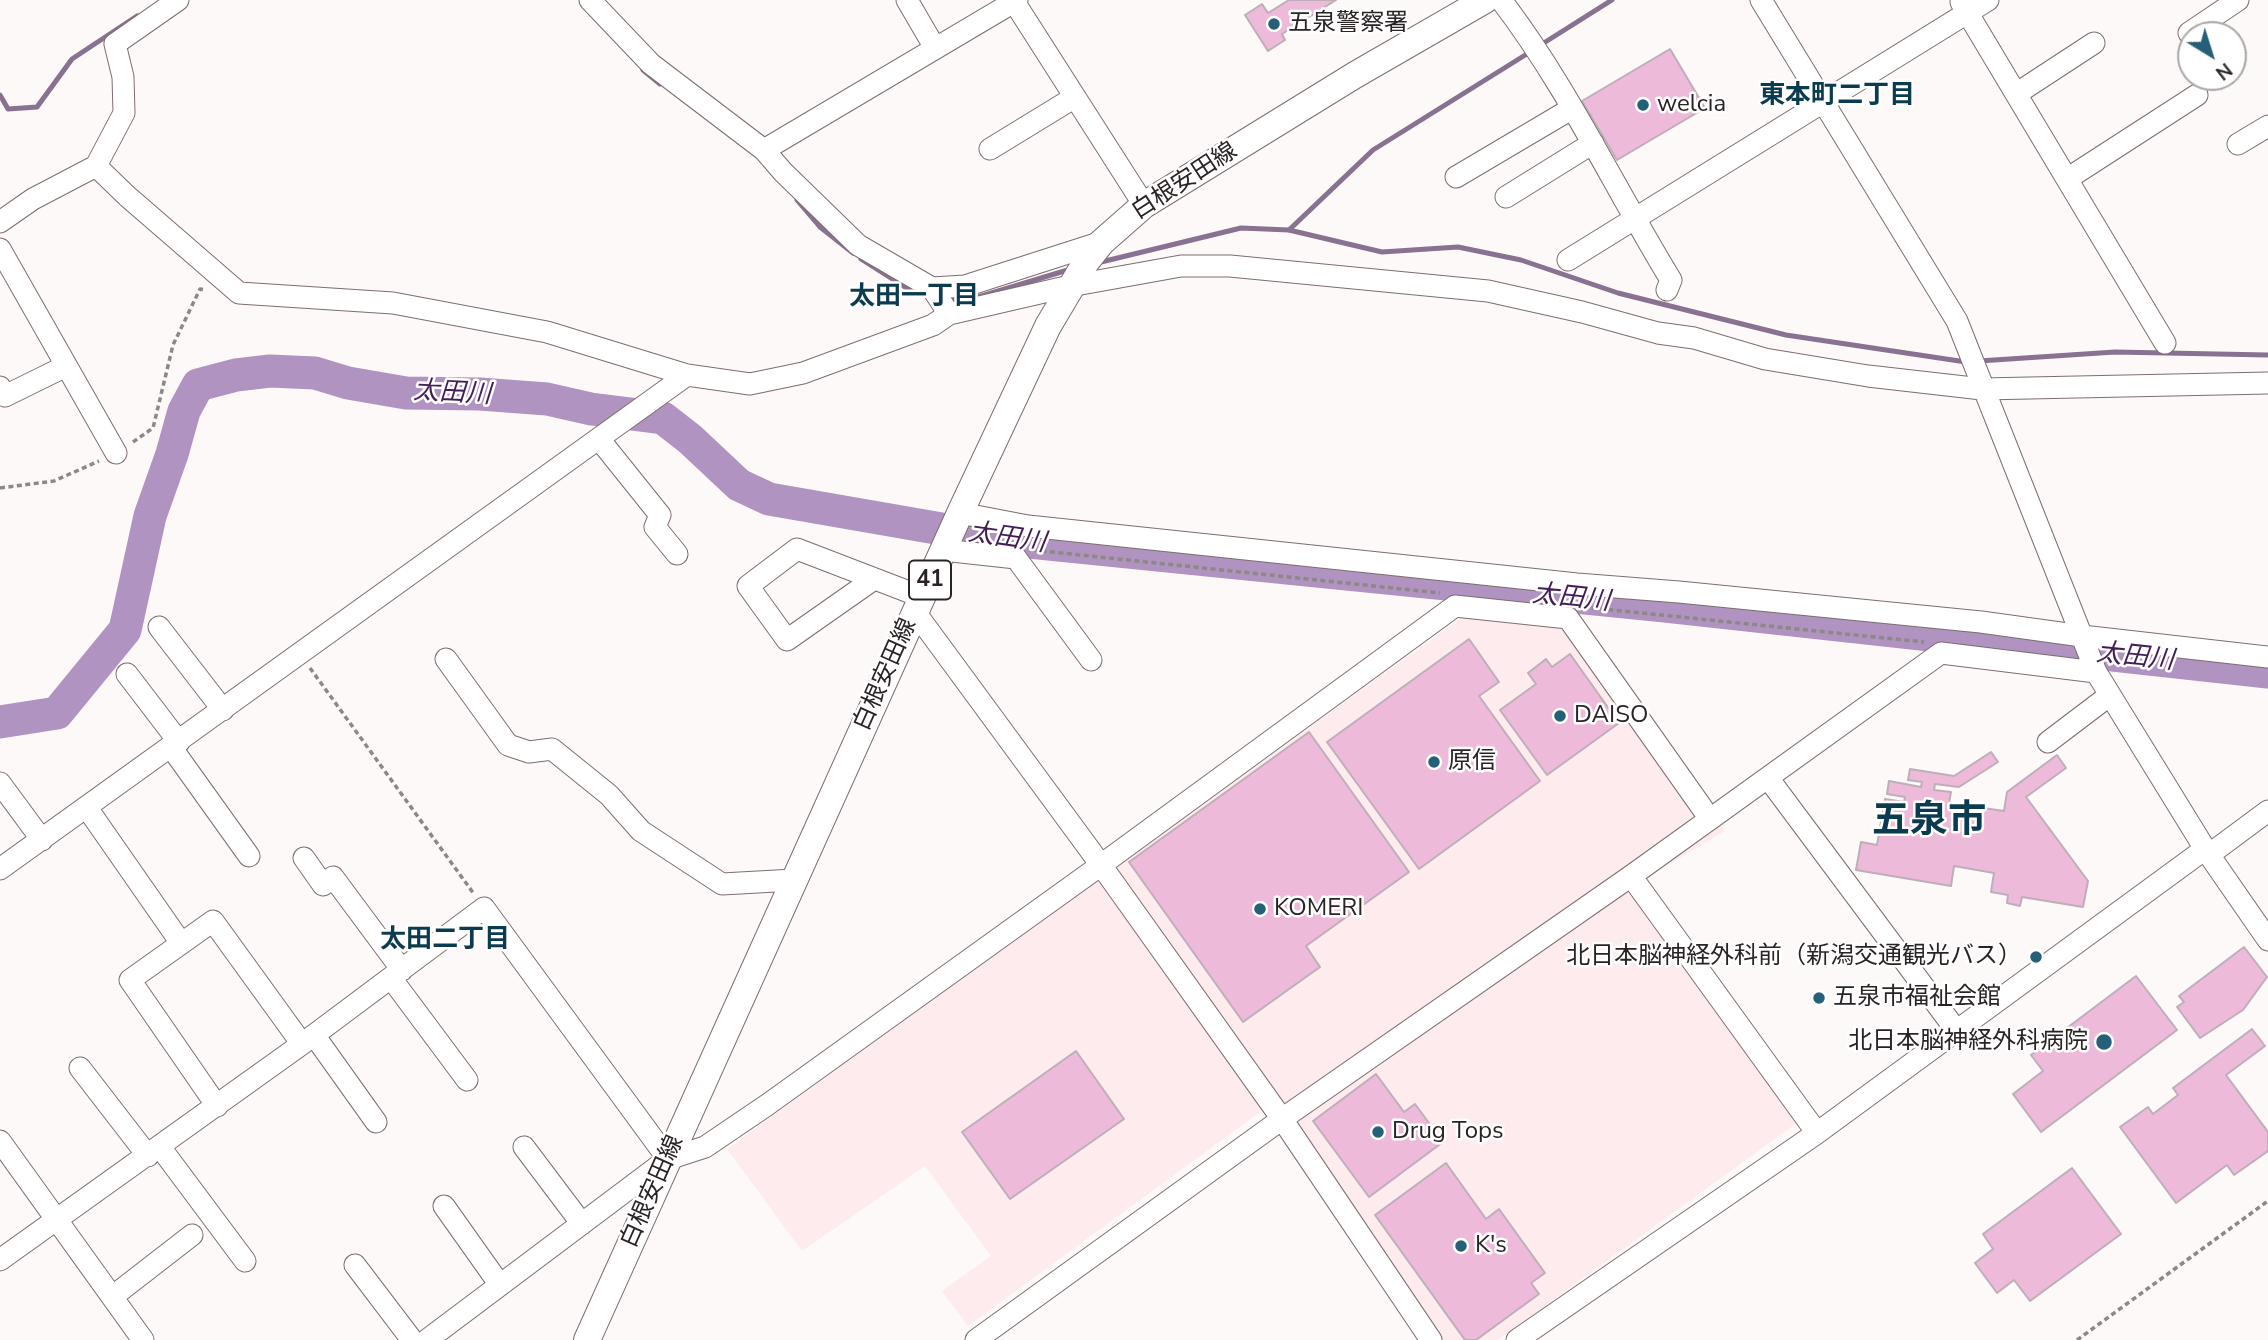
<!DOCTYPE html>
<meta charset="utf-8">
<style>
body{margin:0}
#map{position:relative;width:2268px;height:1340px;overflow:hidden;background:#fdf9f9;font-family:"Nunito Sans",sans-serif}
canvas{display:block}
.north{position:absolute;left:2177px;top:21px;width:70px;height:70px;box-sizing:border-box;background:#fff;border:2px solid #aaa7a7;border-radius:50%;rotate:142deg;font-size:19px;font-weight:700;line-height:28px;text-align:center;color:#2a2324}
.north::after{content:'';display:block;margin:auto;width:24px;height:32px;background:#265f78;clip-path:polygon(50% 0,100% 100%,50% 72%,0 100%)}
</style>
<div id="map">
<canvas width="2268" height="1340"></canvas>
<div class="north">N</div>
</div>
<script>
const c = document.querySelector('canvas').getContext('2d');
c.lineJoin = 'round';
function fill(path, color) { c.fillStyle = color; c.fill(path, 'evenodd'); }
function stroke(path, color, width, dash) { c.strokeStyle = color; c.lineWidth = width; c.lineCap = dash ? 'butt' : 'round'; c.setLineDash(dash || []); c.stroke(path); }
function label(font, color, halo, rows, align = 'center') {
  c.font = font + ' "Nunito Sans","Noto Sans JP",sans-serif'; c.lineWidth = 5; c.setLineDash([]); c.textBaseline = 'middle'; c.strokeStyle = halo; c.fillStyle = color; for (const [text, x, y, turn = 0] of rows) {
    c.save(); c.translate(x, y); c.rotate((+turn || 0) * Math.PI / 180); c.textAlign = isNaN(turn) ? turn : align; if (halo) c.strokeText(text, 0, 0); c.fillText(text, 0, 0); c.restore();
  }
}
fill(new Path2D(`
 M1468 613 1563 621 1725 831 1630 888 1798 1122 1498 1340H1427L1264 1109 968 1326 942 1291 991 1256 925 1166 802 1251 727 1149Z`), '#fdebed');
stroke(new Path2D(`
 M1539 46 1612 0
 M643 70 660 84
 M0 95 8 109 37 107 72 59 137 16
 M797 200 820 227 853 253
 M1289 230 1373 150 1530 52
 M861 259 908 289 922 293
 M1097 263 1241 228 1289 230 1382 252 1458 247 1521 260 1618 293 1786 335 1966 362
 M945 300 975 298 1071 269
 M1979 361 2115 352 2268 355`), '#887191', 5);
stroke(new Path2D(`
 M0 722 57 713 125 630 150 516 172 454 184 411 198 385 236 375 270 371 315 373 348 383 406 393 480 394 547 399 591 409 663 418 690 439 739 485 769 499 999 539 1665 606 2268 672`), '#b093c0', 33);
const building = new Path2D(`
 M1289 0H1336L1282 34 1285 40 1268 51 1245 15 1262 4 1268 13Z
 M1670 49 1705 108 1617 160 1582 101Z
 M1469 639 1499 682 1479 696 1540 781 1419 869 1327 742Z
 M1570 654 1619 723 1547 775 1500 710 1536 684 1528 673 1546 659 1552 667Z
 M1309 732 1409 872 1306 946 1320 967 1243 1022 1129 862Z
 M1991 752 1998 762 1959 787 1935 784 1934 790 1951 792 1949 803 2004 811 2007 792 2057 755 2066 768 2026 797 2088 881 2083 907 2022 897 2020 906 2007 903 2008 895 1991 892 1994 873 1954 866 1951 886 1856 870 1861 842 1877 845 1885 799 1904 802 1905 797 1887 794 1889 781 1921 787 1922 782 1908 780 1910 769 1954 776Z
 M2244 947 2267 977 2243 1010 2200 1038 2177 1007 2184 1002 2179 996Z
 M2136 976 2177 1030 2041 1132 2013 1094 2043 1071 2031 1055Z
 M2252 1029 2265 1046 2226 1075 2268 1132V1151L2234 1175 2227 1165 2176 1203 2120 1127 2148 1107 2153 1114 2178 1095 2173 1088Z
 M1076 1051 1124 1119 1010 1199 962 1132Z
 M1376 1074 1404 1112 1415 1104 1443 1142 1369 1197 1313 1121Z
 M1446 1163 1486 1219 1499 1209 1545 1273 1531 1283 1539 1294 1476 1340H1465L1375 1215Z
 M2072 1168 2121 1234 2030 1301 2014 1280 1997 1293 1975 1263 1993 1249 1983 1234Z`);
fill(building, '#eebada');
stroke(building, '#beaeb8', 2);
const minor = new Path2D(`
 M590 0 651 64 764 150 783 172 858 245 932 288 949 314
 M907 0 935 48
 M1013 0 1144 205
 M1501 0C1567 86 1614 187 1671 280L1667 290
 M1761 0 1957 321 2096 672 2205 849 2268 940
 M1961 2 2165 343
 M2189 33 2238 0
 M2016 94 2094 43
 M2238 144 2268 126
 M990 149 1075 97
 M764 150 1017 0
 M96 166 127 196 239 293 393 303 547 332 687 375 750 384 803 373 933 325 949 314 1070 286 1181 266H1230L1488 291 1582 312 1658 333 1694 338 1765 359 1868 376 1982 389 2268 383
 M1456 177 1571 109
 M2067 179 2197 95
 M1506 197 1593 143
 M0 222 33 199 96 166 124 113 123 77 115 44 178 0
 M0 249 116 453
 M1568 260 1988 0
 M932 288 965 286 1102 242
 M0 387 5 396 66 366
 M599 439 660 515 655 527 677 554
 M960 513 1028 526 1577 584 1679 592 1981 622 2082 636 2268 657
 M943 550 1016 558 1091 660
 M874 579 787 640 748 586 797 549 922 597
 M915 612 1101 865 1282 1119 1431 1340
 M159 627 223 710
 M446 659 508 745 529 752 552 749 609 795 641 831 722 884 794 880
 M127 674 179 742
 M2048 742 2110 695
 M171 747 249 856
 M1768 778 1956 1030
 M0 783 42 840
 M87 808 181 943
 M304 858 323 885 333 877 402 970
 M0 869 687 375
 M1631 876 1817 1133
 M391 978 467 1080
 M314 1035 376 1122
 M80 1068 148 1156
 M217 1106 130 980 213 921 302 1044
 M0 1141 143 1340
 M160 1147 245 1261
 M524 1147 582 1224
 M444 1206 500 1285
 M0 1260 302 1044 484 908 668 1159
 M355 1265 412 1340
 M112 1297 192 1235
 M427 1340 668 1159 705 1147 767 1105 1101 865 1455 606 1568 618 1710 819
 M976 1340 1282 1119 1631 876 1941 653 2096 672
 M1517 1340 1817 1133 2205 849 2214 851 2268 811`);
const major = new Path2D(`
 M587 1340 960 513 1048 326 1086 262 1102 242 1144 205 1355 75 1485 0`);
stroke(minor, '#7f6d6f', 23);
stroke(major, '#7f6d6f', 28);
stroke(new Path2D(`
 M133 442 153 428 173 345 200 289 206 290
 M0 488 54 481 99 461
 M1033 550 1440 593
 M1583 607 1924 642
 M310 668 474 894
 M2077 1340 2268 1201`), '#8d8788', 3.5, [5, 3.5]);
stroke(minor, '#fff', 21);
stroke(major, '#fff', 26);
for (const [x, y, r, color] of [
 [1274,24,7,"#265f78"],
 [1643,105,7,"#265f78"],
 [1560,716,7,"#265f78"],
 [1434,762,7,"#265f78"],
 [1260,909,7,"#265f78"],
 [2036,957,7,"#265f78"],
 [1819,998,7,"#265f78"],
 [2104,1042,9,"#265f78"],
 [1378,1132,7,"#265f78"],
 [1461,1246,7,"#265f78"]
]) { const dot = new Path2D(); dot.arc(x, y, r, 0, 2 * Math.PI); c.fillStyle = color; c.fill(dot); stroke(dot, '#fff', 2.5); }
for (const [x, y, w] of [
 [930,580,42]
]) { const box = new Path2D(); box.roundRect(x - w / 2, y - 19.5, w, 39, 5); c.fillStyle = '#fff'; c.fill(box); stroke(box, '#2a2324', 2); }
label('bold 23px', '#2a2324', null, [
 ["41",930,580]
]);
label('24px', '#2a2324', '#fff', [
 ["五泉警察署",1288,24],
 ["welcia",1657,105],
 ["DAISO",1574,716],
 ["原信",1448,762],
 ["KOMERI",1274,909],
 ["北日本脳神経外科前（新潟交通観光バス）",2022,957,"right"],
 ["五泉市福祉会館",1833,998],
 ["北日本脳神経外科病院",2088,1042,"right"],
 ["Drug Tops",1392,1132],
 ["K's",1475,1246]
], 'left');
label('24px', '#2a2324', '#fff', [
 ["白根安田線",1185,182,-33],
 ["白根安田線",886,675,-66],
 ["白根安田線",653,1192,-66]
]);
label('bold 26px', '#0b3b4f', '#fff', [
 ["東本町二丁目",1837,97],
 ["太田一丁目",914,298],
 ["太田二丁目",445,941]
]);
label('italic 26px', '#421c54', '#fff', [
 ["太田川",452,394,3],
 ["太田川",1007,539,8],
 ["太田川",1571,599,6],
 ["太田川",2135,658,6]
]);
label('bold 38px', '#0b3b4f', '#fff', [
 ["五泉市",1929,823]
]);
</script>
